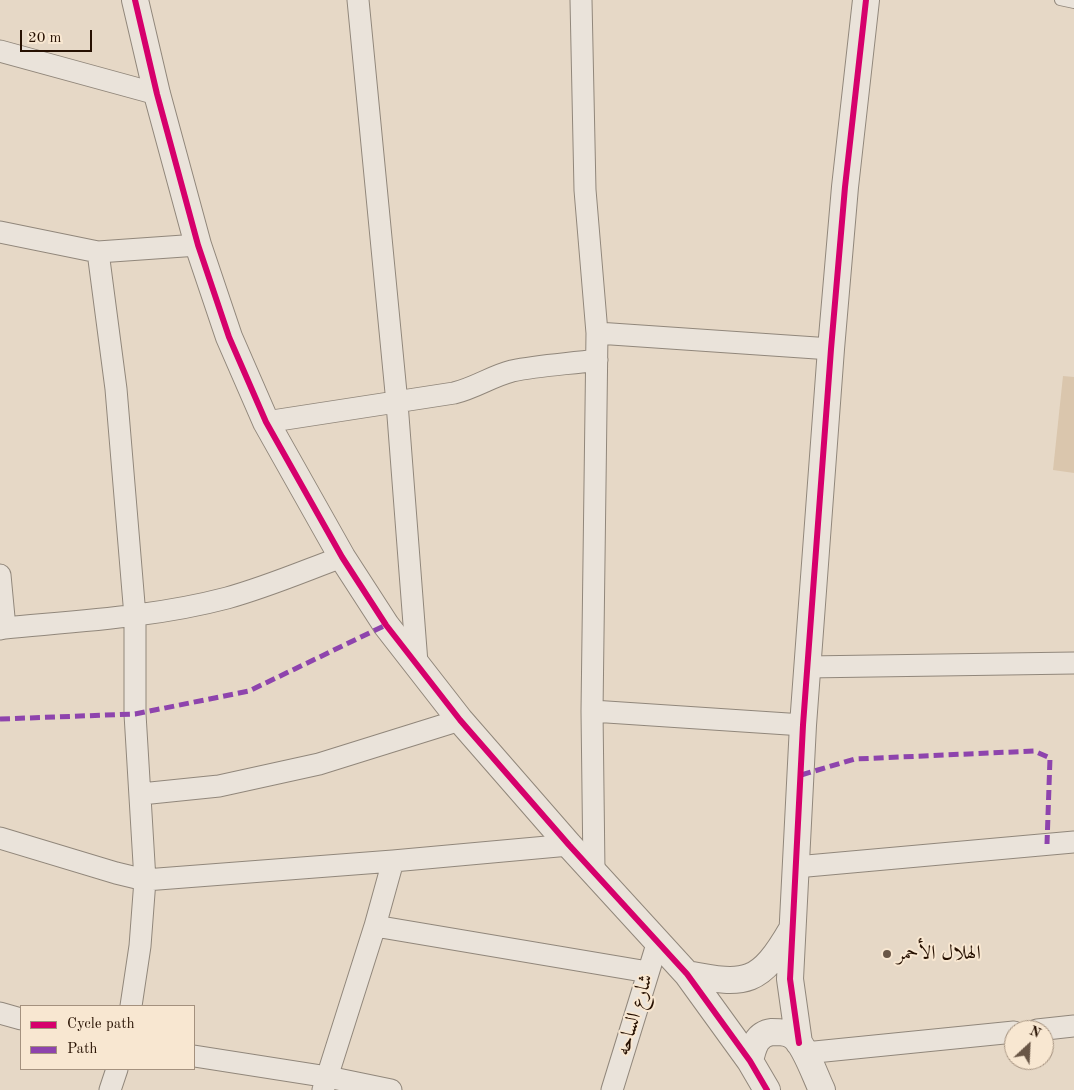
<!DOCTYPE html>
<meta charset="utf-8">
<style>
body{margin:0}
#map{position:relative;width:1074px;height:1090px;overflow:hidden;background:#e6d8c6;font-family:"Old Standard TT",serif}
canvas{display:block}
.legend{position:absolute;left:20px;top:1005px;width:175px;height:65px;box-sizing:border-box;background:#f8e7d1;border:1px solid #a4917e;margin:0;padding:6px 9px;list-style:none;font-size:15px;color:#261001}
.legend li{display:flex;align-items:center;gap:10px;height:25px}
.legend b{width:25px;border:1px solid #a4917e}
.north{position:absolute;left:1004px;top:1020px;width:50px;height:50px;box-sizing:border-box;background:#f8e7d1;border:1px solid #a4917e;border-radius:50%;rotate:25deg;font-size:14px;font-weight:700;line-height:20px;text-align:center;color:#261001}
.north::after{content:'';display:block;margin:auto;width:18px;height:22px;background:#695646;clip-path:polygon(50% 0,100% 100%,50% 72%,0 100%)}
.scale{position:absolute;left:20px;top:30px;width:72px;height:22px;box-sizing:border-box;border:2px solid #261001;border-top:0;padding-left:6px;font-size:15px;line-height:18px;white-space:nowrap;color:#261001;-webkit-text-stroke:4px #f8e7d1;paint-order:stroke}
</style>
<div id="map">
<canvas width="1074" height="1090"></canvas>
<ul class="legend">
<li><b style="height:6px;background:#d6006c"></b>Cycle path</li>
<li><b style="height:6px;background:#8e44ad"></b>Path</li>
</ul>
<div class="north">N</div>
<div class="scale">20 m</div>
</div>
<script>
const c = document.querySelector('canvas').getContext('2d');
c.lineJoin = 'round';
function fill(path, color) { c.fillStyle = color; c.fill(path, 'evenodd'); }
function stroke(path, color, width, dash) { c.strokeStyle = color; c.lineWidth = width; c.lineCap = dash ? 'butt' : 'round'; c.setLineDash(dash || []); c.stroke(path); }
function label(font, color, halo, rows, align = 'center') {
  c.font = font + ' "Old Standard TT",Amiri,serif'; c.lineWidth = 4; c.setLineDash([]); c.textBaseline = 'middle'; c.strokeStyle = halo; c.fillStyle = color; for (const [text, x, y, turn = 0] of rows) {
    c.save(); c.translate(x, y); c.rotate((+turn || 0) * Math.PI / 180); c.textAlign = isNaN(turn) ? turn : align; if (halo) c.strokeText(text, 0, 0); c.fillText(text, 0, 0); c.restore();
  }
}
fill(new Path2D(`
 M1063 376 1074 377V473L1053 470Z`), '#dac6ad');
const service = new Path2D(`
 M1060 0 1074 3`);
const minor = new Path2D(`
 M358 0 397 403 417 663
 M581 0 585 190 597 333 592 711 594 871
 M0 51 157 94
 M0 232 98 252 198 245
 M98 252 116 389 135 616V714L145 880 140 946 131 1006
 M597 333 831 349
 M266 422 454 393C475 388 492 376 512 371 540 365 569 364 597 360
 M0 575 5 628 0 629
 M5 628C79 621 155 617 227 598 267 587 304 571 342 557
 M807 667 1074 663
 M592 711 803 725
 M141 794 219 786 319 764 460 720
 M0 838 116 873 145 880 393 861 569 845
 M796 867 1074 842
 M375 926 393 861
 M0 1013 21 1019
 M1037 1030 1074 1026
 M805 1053 1014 1032
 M194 1056 328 1077 391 1090
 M110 1090 117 1069
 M323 1090 375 926 648 972
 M612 1090 658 941`);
const tertiary = new Path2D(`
 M135 0 157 94 198 245 229 337 266 422 342 557 386 625 460 720 569 845 687 974 750 1061 767 1090
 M687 974C747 986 760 984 792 929
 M799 1043 790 979 803 725 831 349 845 187 866 0
 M750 1061C753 1048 756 1034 772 1032 778 1032 786 1032 791 1035 804 1042 815 1076 822 1090`);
stroke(service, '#91877b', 12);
stroke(minor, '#91877b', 23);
stroke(tertiary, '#91877b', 28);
stroke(service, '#eae3da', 10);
stroke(minor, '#eae3da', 21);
stroke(tertiary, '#eae3da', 26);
stroke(new Path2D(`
 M0 719 135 714 249 691 386 625
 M801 775 855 759 1034 751 1050 758 1047 844`), '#8e44ad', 5, [10, 5]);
stroke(new Path2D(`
 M135 0 157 94 198 245 229 337 266 422 342 557 386 625 460 720 569 845 687 974 750 1061 767 1090
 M799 1043 790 979 803 725 831 349 845 187 866 0`), '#d6006c', 6);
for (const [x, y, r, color] of [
 [887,954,5,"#695646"]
]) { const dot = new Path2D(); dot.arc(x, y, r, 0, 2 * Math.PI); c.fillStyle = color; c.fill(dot); stroke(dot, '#f8e7d1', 2); }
label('20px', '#261001', '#f8e7d1', [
 ["الهلال الأحمر",897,954]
], 'left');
label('20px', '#261001', '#f8e7d1', [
 ["شارع الساحه",635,1015,-73]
]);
</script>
